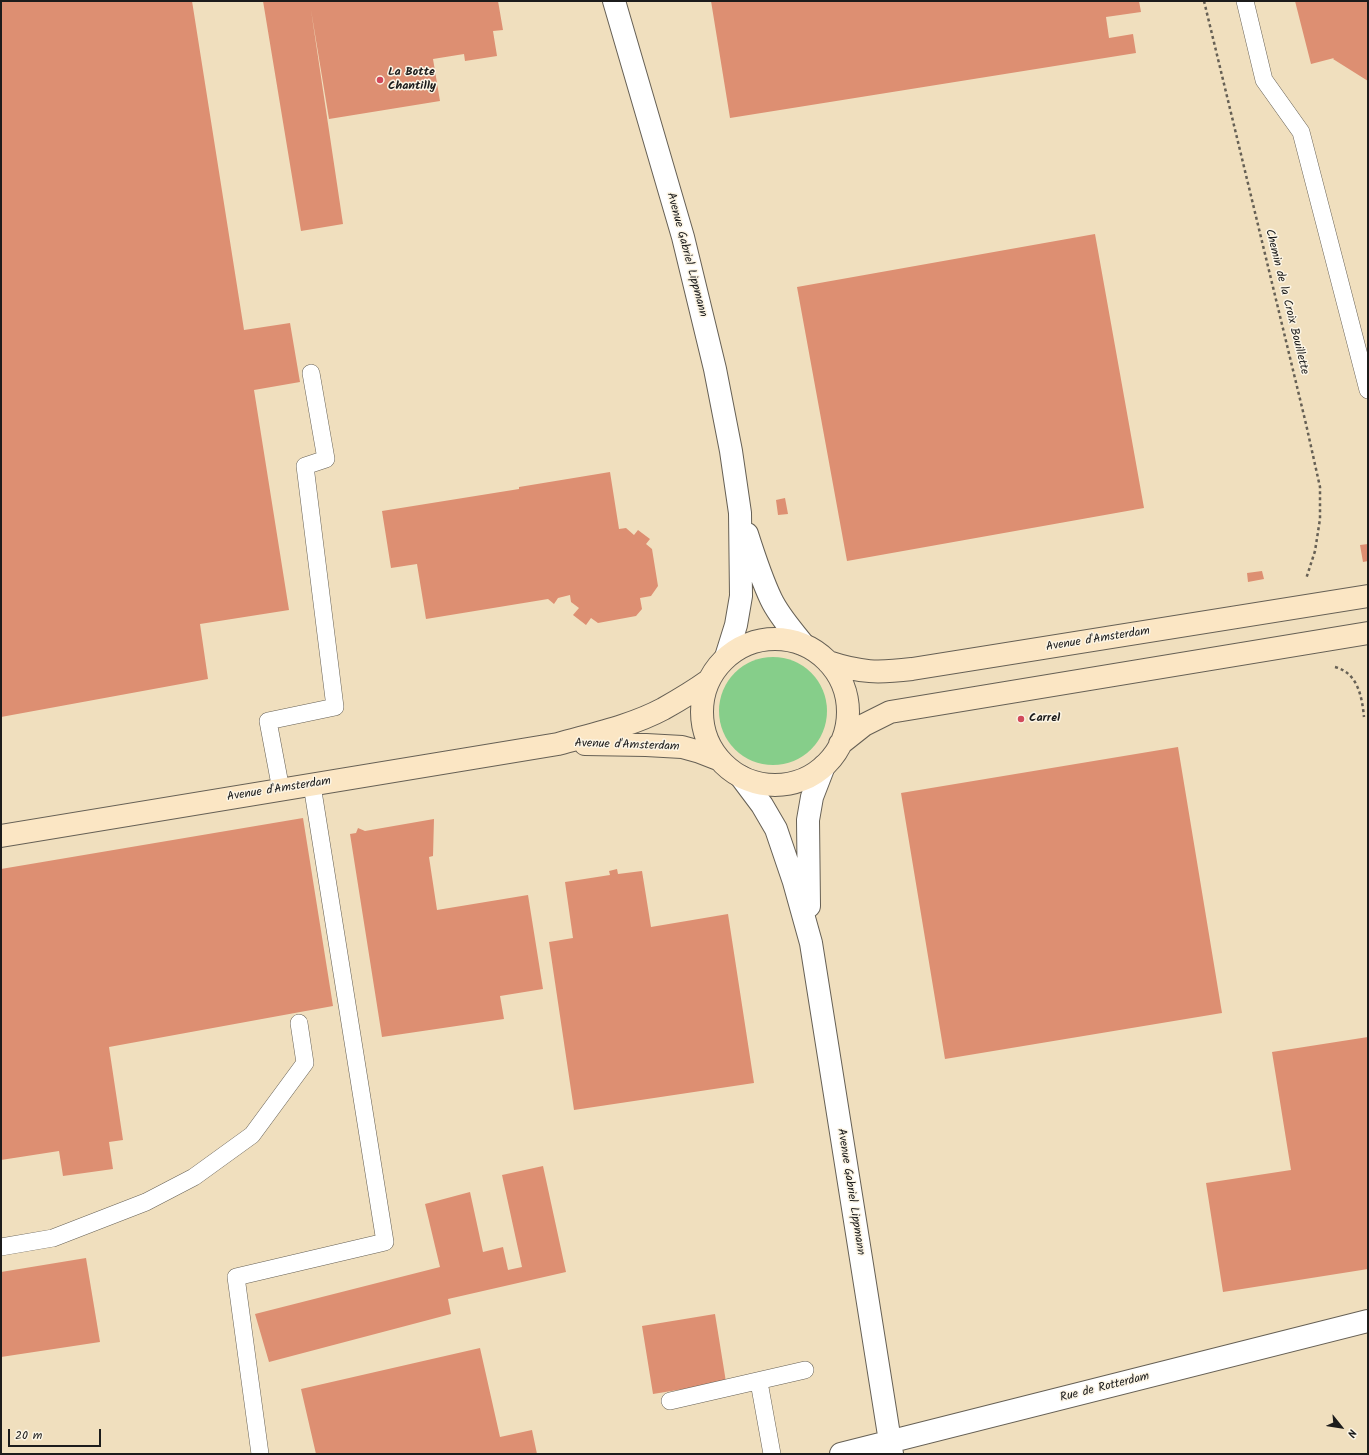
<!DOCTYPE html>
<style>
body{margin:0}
#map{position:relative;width:1369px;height:1455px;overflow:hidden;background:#f0dfbe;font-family:Kalam,sans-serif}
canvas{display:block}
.frame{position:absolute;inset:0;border:2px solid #1c1c1c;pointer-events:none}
.north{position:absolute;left:1321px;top:1407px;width:40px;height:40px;-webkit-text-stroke:3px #fcf5e5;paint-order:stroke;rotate:120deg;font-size:11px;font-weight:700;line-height:16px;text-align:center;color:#1c1c1c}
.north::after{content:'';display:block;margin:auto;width:14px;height:18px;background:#1c1c1c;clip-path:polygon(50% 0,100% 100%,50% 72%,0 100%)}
.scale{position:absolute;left:8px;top:1429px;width:93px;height:18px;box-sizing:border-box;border:2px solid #1c1c1c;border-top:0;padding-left:5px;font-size:12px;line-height:14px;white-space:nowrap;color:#1c1c1c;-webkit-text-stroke:3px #fcf5e5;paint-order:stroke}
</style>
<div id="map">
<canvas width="1369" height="1455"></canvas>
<div class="frame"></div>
<div class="north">N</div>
<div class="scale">20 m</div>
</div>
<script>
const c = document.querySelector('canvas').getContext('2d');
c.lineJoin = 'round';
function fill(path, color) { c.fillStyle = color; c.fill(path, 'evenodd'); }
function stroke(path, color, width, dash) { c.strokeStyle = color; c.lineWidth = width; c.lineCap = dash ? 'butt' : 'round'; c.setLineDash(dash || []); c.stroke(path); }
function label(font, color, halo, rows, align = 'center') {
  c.font = font + ' Kalam,sans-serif'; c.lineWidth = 3; c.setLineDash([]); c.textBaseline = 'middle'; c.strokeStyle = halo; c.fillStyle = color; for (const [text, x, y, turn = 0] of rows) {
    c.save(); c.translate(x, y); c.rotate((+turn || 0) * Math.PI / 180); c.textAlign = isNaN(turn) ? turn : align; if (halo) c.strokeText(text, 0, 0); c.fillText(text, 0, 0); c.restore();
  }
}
fill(new Path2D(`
 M719 711a54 54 0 1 1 108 0a54 54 0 1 1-108 0Z`), '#86ce8a');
fill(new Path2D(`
 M1 1H192L244 330 290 323 300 382 254 390 289 610 200 624 208 679 1 717Z
 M263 1H498L503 30 493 31 497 56 465 61 464 54 433 59 440 101 329 119 311 10 343 224 301 231Z
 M711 1H1139L1141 12 1106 17 1109 38 1133 34 1136 53 730 118Z
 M1295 1H1368V81L1333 59 1334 58 1311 64Z
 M1095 234 1144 508 847 561 797 287Z
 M610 472 619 529 626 528 634 535 638 530 650 539 646 544 652 549 658 586 651 596 640 598 642 609 636 616 598 623 591 618 586 625 573 615 579 608 571 602 570 595 558 598 554 604 548 599 426 619 417 564 391 568 382 511 519 489V487Z
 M785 498 788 514 778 515 776 500Z
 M1368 544V561L1363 562 1360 545Z
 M1262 571 1264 579 1248 582 1247 573Z
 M1178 747 1222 1013 945 1059 901 793Z
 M303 818 333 1006 109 1047 123 1140 109 1142 113 1169 63 1176 59 1151 1 1160V869Z
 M434 819 433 856 429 857 437 910 528 895 543 989 500 996 504 1019 382 1037 350 834 356 833 358 828 365 831Z
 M617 869 618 874 642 871 651 927 728 914 754 1083 574 1110 549 942 573 938 565 882 610 875 609 871Z
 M1368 1037V1269L1223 1292 1206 1183 1291 1170 1272 1052Z
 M543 1166 566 1272 448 1299 451 1314 269 1362 255 1314 440 1267 425 1204 470 1192 483 1252 503 1247 508 1270 522 1267 502 1175Z
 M86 1258 100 1342 1 1357V1272Z
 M715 1314 726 1382 653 1394 642 1326Z
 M480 1348 500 1437 532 1430 537 1454H316L301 1389Z`), '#dd8f72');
const lane = new Path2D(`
 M1245 1 1264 80 1301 132 1368 390
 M281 790 268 721 335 707 305 466 326 459 311 373
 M1 1247 53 1238 146 1202 194 1177 252 1135 305 1063 299 1023
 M759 1382 772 1454
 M670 1401 805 1370
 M260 1454 236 1277 385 1242 312 785`);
const street = new Path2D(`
 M614 1 683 237 715 369 731 451 740 513 741 596 736 625 726 657
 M747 534C754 556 761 578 771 599 779 616 792 630 803 644
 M741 777 762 805 776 829 794 882 811 943 892 1454
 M809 906 808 820 812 797 824 766
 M841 1454 1368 1321`);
const secondary = new Path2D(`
 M702 712a73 73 0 1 1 146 0a73 73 0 1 1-146 0Z
 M828 662C861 673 878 673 912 669L1368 596
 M585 744 646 745 682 747 700 752 718 759
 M840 744 864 725 890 712 1368 633
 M1 836 558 744C593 734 631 726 663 709 679 700 694 691 708 681`);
stroke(lane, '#666055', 18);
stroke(street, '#666055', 24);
stroke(secondary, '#666055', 24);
stroke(new Path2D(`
 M1204 1 1306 424 1320 487V519L1315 551 1306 579
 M1335 667C1358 673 1362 697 1364 717`), '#666055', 2.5, [3, 3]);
stroke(lane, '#fff', 17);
stroke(street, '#fff', 22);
stroke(secondary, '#fbe6c4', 22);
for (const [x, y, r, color] of [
 [380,80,4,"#d1495b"],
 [1021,719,4,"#d1495b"]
]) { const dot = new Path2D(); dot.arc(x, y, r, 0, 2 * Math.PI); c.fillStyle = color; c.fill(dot); stroke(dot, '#fcf5e5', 1.5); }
label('bold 12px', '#1c1c1c', '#fcf5e5', [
 ["La Botte",388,73],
 ["Chantilly",388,87],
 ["Carrel",1029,719]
], 'left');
label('12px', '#1c1c1c', '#fcf5e5', [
 ["Avenue Gabriel Lippmann",686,255,75],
 ["Chemin de la Croix Bouillette",1286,302,76],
 ["Avenue d'Amsterdam",1098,640,-9],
 ["Avenue d'Amsterdam",627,746,2],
 ["Avenue d'Amsterdam",279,790,-9],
 ["Avenue Gabriel Lippmann",850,1192,81],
 ["Rue de Rotterdam",1105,1388,-14]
]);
</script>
